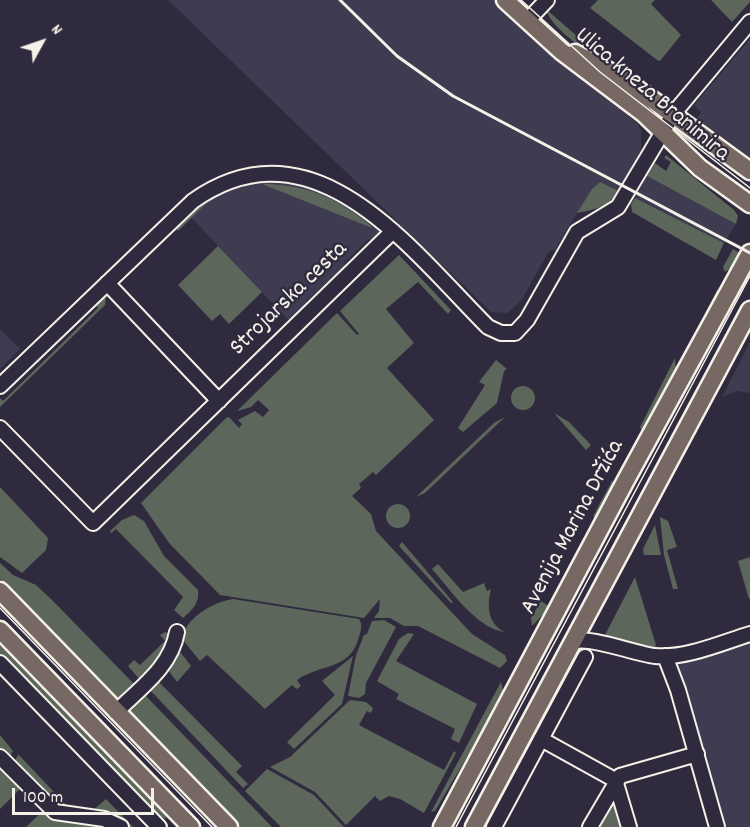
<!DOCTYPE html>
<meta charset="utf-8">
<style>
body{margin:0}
#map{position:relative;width:750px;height:827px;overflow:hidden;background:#2f2a3d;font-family:Dekko,sans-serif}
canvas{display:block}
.north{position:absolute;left:12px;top:12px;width:60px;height:60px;-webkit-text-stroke:4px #2f2a3d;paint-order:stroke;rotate:50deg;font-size:16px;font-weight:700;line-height:24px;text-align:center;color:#f4f1e8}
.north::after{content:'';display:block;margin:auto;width:21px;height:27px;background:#f4f1e8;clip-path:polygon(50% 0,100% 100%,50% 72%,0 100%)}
.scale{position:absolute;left:12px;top:788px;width:142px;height:27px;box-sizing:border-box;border:3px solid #f4f1e8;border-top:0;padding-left:8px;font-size:18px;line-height:21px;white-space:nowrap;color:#f4f1e8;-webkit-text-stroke:4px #2f2a3d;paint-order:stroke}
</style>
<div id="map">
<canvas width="750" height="827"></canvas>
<div class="north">N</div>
<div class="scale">100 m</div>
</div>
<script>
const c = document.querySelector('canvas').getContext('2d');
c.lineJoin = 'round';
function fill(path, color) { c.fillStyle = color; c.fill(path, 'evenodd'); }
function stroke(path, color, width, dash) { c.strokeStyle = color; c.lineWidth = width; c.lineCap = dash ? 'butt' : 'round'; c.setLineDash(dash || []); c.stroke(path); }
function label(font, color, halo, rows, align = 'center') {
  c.font = font + ' Dekko,sans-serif'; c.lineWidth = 4.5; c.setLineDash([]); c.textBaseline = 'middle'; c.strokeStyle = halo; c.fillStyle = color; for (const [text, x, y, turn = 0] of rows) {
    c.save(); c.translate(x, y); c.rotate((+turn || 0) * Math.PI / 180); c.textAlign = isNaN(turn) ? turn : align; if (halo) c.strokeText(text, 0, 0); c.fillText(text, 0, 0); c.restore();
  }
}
fill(new Path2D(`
 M168 0H493L545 51 553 53 637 123 641 131V149L619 191 600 182 592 189 555 250 549 251 521 301 507 313 491 312Z
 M750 39V159L697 118 701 112 694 105Z
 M647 176 736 224 724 243 635 198Z
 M276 178 332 192 380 229 381 234 374 245 369 239 343 264 347 270 337 274 306 301 310 306 292 324 187 213 226 187Z
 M0 329 20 349 0 369Z
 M750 342V393L737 391 722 397Z
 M750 639V827H723L673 661Z`), '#3f3b51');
fill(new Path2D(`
 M598 0H655L651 4 681 35 660 61 657 60 590 8Z
 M711 0H750V2L732 22Z
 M547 10 600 56 599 58C586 52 547 24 547 10Z
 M666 155 734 210 738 216 736 224 647 176 655 163 666 171 671 162 664 158Z
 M600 182 619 191C611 206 594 210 577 213L592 189Z
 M262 184C297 184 326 193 354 213 361 218 368 222 372 228Z
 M219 191 178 231 174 226 192 208Z
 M635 198 724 243 716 260 632 212 631 204Z
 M218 246 262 292 229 324 220 314 212 321 178 285Z
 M733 249 741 254 735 265 725 272 723 267Z
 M399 255 451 310 448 314 418 282 386 309 414 343 387 368 434 420 376 475 373 472 359 484 361 488 352 496 371 514 376 531 472 634 505 655 507 661 500 668 418 626H404L390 618H374L379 611 380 599 364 618 220 595 169 543 141 503 226 418 229 417 239 428 242 424 238 420 255 411 263 417 269 410 258 400 251 407 237 411 337 313 357 335 359 334 340 311Z
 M722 287 723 289 684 356 717 290Z
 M100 297H106L105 305 0 407V398L3 401 98 308 94 303Z
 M675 358 676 373 643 433 640 427Z
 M496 360 507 369 504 371 497 403 463 432 458 428 485 385 479 382Z
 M511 398a12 12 0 1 1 24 0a12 12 0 1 1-24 0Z
 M554 413 569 422 591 445 586 450Z
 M505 417 425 493 416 497 494 423Z
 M612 481 615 483 597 518 593 516Z
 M0 487 48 538 46 550 22 573 0 557Z
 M386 516a12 12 0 1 1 24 0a12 12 0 1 1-24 0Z
 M134 515 144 521 164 556 198 590C200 603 192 610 183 618L174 610 183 597 116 529 111 533 110 531 122 520Z
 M660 517 668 521 677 547 667 550 678 589H673L664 555Z
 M655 525 661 555H644L643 549Z
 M402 542 453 602 451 603 399 546Z
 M750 557V598L749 599 738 561Z
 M0 563 13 575 36 585 53 601 136 686 120 700 111 693 0 579Z
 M438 564 463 592 484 583 487 591 491 589C487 606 487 622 504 632 476 628 450 589 432 569Z
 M635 577 656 645 654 648 605 635Z
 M233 599 359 619C363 625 361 630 359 637 350 671 321 663 297 680L301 686 297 689 292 685 265 709 207 655 200 661 182 639C185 618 213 602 233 599Z
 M541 601 550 607 532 626 531 618Z
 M384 620 396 627 366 683 365 694 359 698 348 696 356 655 364 635 367 634 372 621Z
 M165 632 172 635 158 664 141 681 128 666 134 660 140 665 165 641 160 635Z
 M408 633 414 634 396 661 477 704 459 743 451 739 455 729 396 699 399 694 377 681 399 639Z
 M0 642 163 810 167 814 166 819 156 814 0 654Z
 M176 653H181L191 666 177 682 168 670Z
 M353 656 342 704 294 749 287 742 335 695 322 681Z
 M157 680 242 766 236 772 248 784 243 788 148 688Z
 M501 682 503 691 493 713 435 811 431 812Z
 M142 693 145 695 272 827H240L131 714 129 709Z
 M350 700 366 702 373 708 371 713 367 711 359 725 444 770 454 751 456 753 424 813 400 799 389 796 380 801 375 796 346 825 315 792 270 767 290 757Z
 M0 735 13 751 8 759 0 751Z
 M18 755H19L69 808 57 807 13 764Z
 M0 765 20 789 0 809Z
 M267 769 314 795 344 827H281L245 791Z
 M615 796 624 827H595Z
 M106 799 133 827H125L91 812Z
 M44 810 110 827H26Z`), '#5c665b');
const minor = new Path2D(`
 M527 21 547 0
 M107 283 219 401
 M0 386 193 201C314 116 411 250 488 327L501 333H515L527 320 577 232 618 207 674 113 750 22
 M0 428 93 523 393 231
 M574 642C587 635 636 654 655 656 685 659 721 643 750 634
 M665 656 678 690 717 827
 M0 663 159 827
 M116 712C140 688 171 667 177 632
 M541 739 615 780
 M0 757 55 812 104 819 121 827
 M615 780 629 827
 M494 827 585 657
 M590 827 620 776 697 754`);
const major = new Path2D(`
 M505 0 561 51 643 113 700 168 750 204
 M575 53 624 79 750 171
 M0 591 229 827
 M0 630 191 827
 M442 827 626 480 750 253
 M474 827 750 310`);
stroke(minor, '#f4f1e8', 18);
stroke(major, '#f4f1e8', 21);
stroke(minor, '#2f2a3d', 14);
stroke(major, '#776864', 16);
stroke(new Path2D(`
 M521 0 600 72 750 188
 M0 608 212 827
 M456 827 750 276`), '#f4f1e8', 1.5);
stroke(new Path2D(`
 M340 0 397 56 453 96 750 253`), '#f4f1e8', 3);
label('24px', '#f4f1e8', '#2f2a3d', [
 ["Ulica kneza Branimira",651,96,40],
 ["Strojarska cesta",290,300,-44],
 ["Avenija Marina Držića",574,528,-62]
]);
</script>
